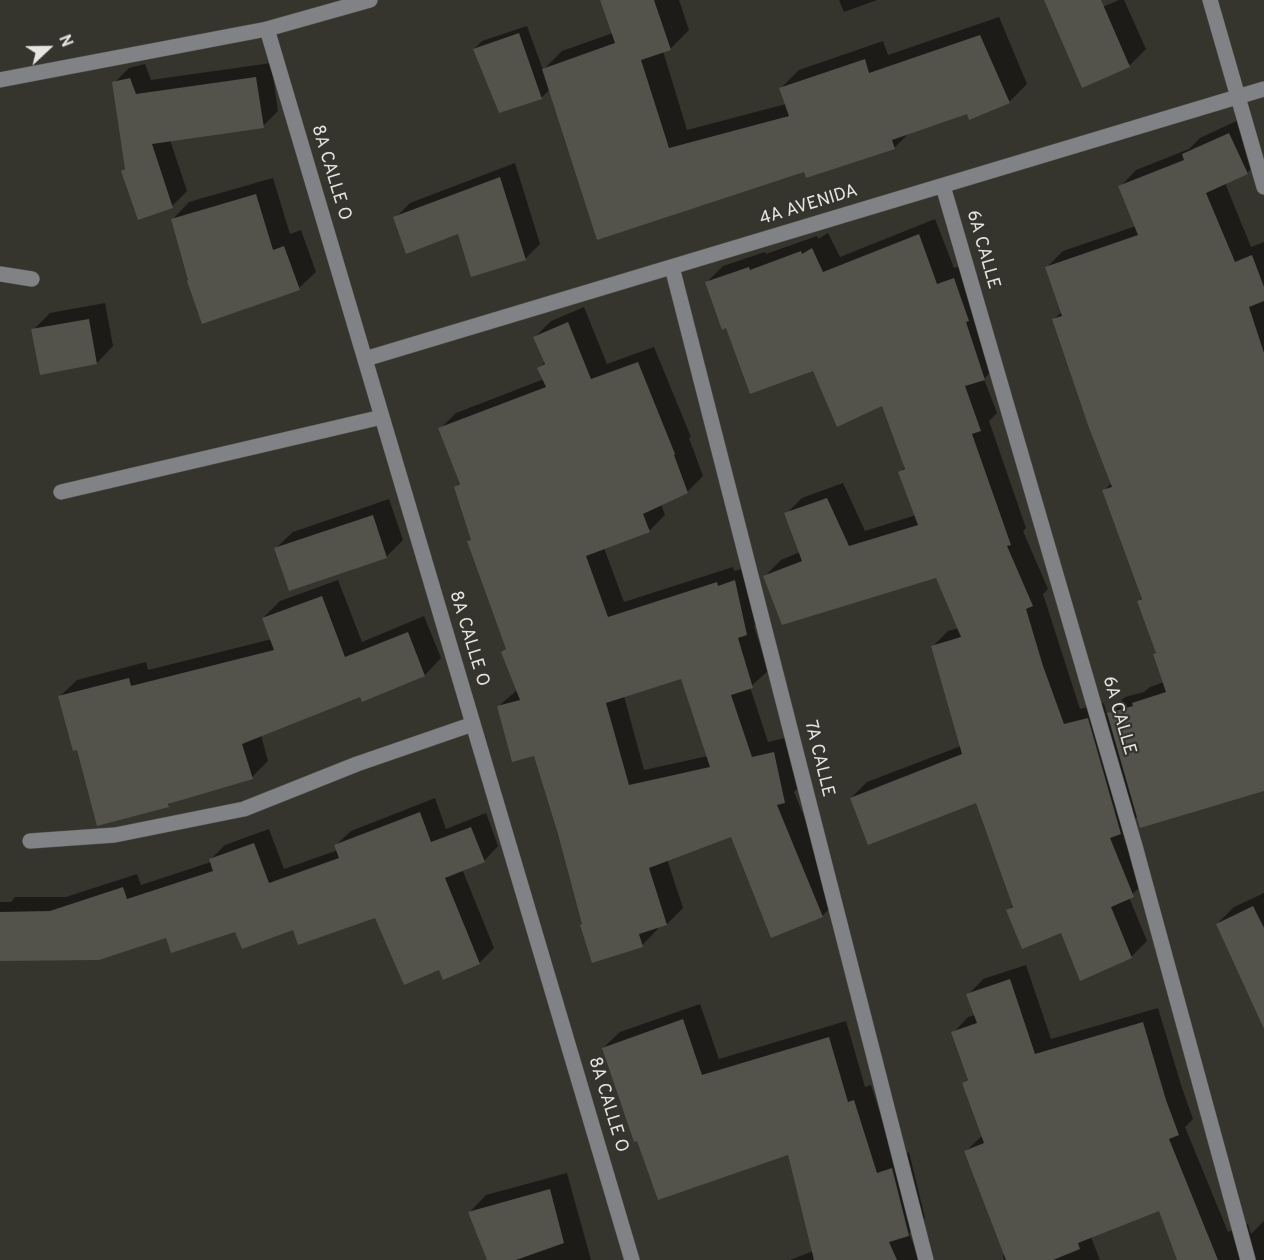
<!DOCTYPE html>
<style>
body{margin:0}
#map{position:relative;width:1264px;height:1260px;overflow:hidden;background:#35342d;font-family:Overpass,sans-serif}
canvas{display:block}
.north{position:absolute;left:18px;top:18px;width:60px;height:60px;-webkit-text-stroke:4px #35342d;paint-order:stroke;rotate:68deg;font-size:16px;font-weight:700;line-height:24px;text-align:center;color:#e6e6e1}
.north::after{content:'';display:block;margin:auto;width:21px;height:27px;background:#e6e6e1;clip-path:polygon(50% 0,100% 100%,50% 72%,0 100%)}
</style>
<div id="map">
<canvas width="1264" height="1260"></canvas>
<div class="north">N</div>
</div>
<script>
const c = document.querySelector('canvas').getContext('2d');
c.lineJoin = 'round';
function fill(path, color) { c.fillStyle = color; c.fill(path, 'evenodd'); }
function stroke(path, color, width, dash) { c.strokeStyle = color; c.lineWidth = width; c.lineCap = dash ? 'butt' : 'round'; c.setLineDash(dash || []); c.stroke(path); }
function label(font, color, halo, rows, align = 'center') {
  c.font = font + ' Overpass,sans-serif'; c.lineWidth = 4.5; c.setLineDash([]); c.textBaseline = 'middle'; c.strokeStyle = halo; c.fillStyle = color; for (const [text, x, y, turn = 0] of rows) {
    c.save(); c.translate(x, y); c.rotate((+turn || 0) * Math.PI / 180); c.textAlign = isNaN(turn) ? turn : align; if (halo) c.strokeText(text, 0, 0); c.fillText(text, 0, 0); c.restore();
  }
}
fill(new Path2D(`
 M602 0H679L689 30 670 49 663 51 687 130 786 104 781 88 799 70 883 41 888 55 999 17 1027 84 1009 102 967 113 909 133 894 148 805 170 598 238 550 89 541 98 474 49 482 41 527 26 543 70 562 51 613 33Z
 M839 0H877L844 12Z
 M1119 0H1124L1146 49 1129 66 1077 18Z
 M271 63 278 111 263 126 170 140 187 191 172 206 123 171 126 167 114 83 129 68 145 64 151 80Z
 M1245 117 1263 156 1247 173 1225 183 1251 247 1264 242V789L1138 816 1128 826 1149 879 1129 897 1147 941 1131 957 1008 910 1014 904 977 801 851 798 867 782 961 746 932 647 948 631 959 628 936 576H765L781 560 800 552 786 514 802 498 843 483 865 531 916 515 900 472 906 466 883 404 727 327 707 282 723 266 765 252 766 254 817 236 818 239 828 233 840 257 935 219 954 268 970 263 1000 362 984 379 997 413 989 421 1026 528 1023 531 1048 589 1043 594 1080 709 1104 703 1107 715 1125 697 1144 692 1150 687 1164 682 1154 654 1157 651 1138 601 1143 597 1104 491 1112 482 1054 319 1062 312 1047 267 1063 251 1136 226 1120 187 1136 170 1189 149 1200 138Z
 M515 163 540 244 525 259 459 232 395 218 410 203Z
 M273 178 290 234 301 230 316 272 299 288 173 219 189 202Z
 M105 303 113 346 97 363 33 330 50 313Z
 M584 307 607 364 654 347 691 437 689 438 703 476 687 492 661 504 665 515 649 531 604 548 624 602 733 567 734 571 751 566 763 618 754 626 768 671 750 687 768 742 789 737 800 786 794 792 838 900 822 916 732 835 667 859 683 908 667 924 657 926 658 929 642 945 593 961 559 834 535 754 499 706 517 690 503 652 507 648 469 542 472 538 455 487 461 482 440 429 456 413 544 379 539 368 546 361 535 337 551 321ZM682 677 708 756 644 770 624 696Z
 M389 499 403 540 386 557 276 548 293 532Z
 M338 580 362 642 424 616 441 658 425 675 360 695 261 735 268 761 252 777 173 801 168 805 78 748 60 696 77 680 146 662 148 670 272 639 263 618 280 601Z
 M435 798 446 829 486 813 498 846 484 861 462 869 494 948 479 963 440 968 375 916 294 928 236 930 167 936 0 956V902H11L15 897H66L137 874 141 885 211 862 210 860 225 845 269 829 284 869 338 850 336 845 351 831Z
 M1264 893V975L1217 924 1234 907Z
 M1026 965 1051 1039 1158 1008 1181 1085 1193 1119 1185 1127 1228 1232 1248 1224 1251 1234 1264 1221V1260H1179L1160 1209 1091 1237 1100 1260H1004L1003 1256 1005 1253 966 1151 983 1135 963 1083 969 1078 953 1033 968 1017 975 1015 968 995 983 979Z
 M700 1004 719 1059 846 1021 865 1087 871 1085 894 1157 909 1152 925 1218 909 1233 920 1260H790L813 1251 789 1153 603 1048 620 1032Z
 M567 1173 591 1260H489L470 1212 486 1195Z`), '#0007');
fill(new Path2D(`
 M600 0H654L671 50 641 60 669 148 789 116 779 88 865 59 869 73 980 35 1010 103 969 120 967 114 892 140 895 149 806 178 804 172 597 240 542 69 615 43Z
 M1044 0H1101L1130 67 1082 88Z
 M519 33 542 99 499 113 473 49Z
 M256 77 264 128 152 144 173 208 138 220 121 171 125 169 112 82 130 78 136 94Z
 M1229 133 1248 174 1206 193 1235 262 1252 255 1264 287V301L1249 307 1264 353V791L1140 828 1107 713 1133 706 1132 703 1166 692 1153 654 1156 653 1137 601 1142 599 1102 490 1112 487 1088 425 1052 319 1062 316 1045 267 1138 235 1118 186 1184 160 1182 154Z
 M500 177 526 260 471 277 458 234 406 254 393 217Z
 M256 194 273 250 284 246 300 290 202 324 187 281 188 280 171 219Z
 M919 234 937 284 954 278 969 321 966 322 985 380 965 386 981 431 972 434 1011 545 1007 546 1033 606 1026 609 1043 666 1064 724 1088 718 1121 834 1110 838 1134 897 1111 907 1132 958 1080 981 1061 933 1022 949 1006 910 1013 907 976 803 868 845 850 798 962 754 931 646 961 637 936 578 782 625 763 576 802 561 784 513 827 498 849 546 918 525 898 472 905 469 882 406 837 427 813 371 750 394 726 328 722 330 705 282 749 267 750 270 801 251 802 254 812 248 823 272Z
 M89 319 97 364 40 375 31 329Z
 M568 322 591 379 638 362 675 454 674 455 688 493 643 514 650 532 586 556 608 617 717 582 718 586 735 580 747 635 738 638 753 688 731 695 752 757 774 752 785 803 777 805 823 917 771 938 731 837 649 868 667 925 639 934 643 947 592 963 580 925 582 924 558 834 534 756 512 762 497 706 520 700 501 652 506 649 467 541 471 540 454 487 460 484 438 428 546 387 537 368 545 364 533 337ZM681 679 710 767 629 785 606 703Z
 M373 515 387 558 289 591 274 548Z
 M322 596 345 657 408 632 425 676 362 702 360 697 242 744 253 779 168 804 169 807 97 826 77 750 73 751 58 696 129 678 131 686 274 650 262 618Z
 M420 812 431 842 471 827 485 862 445 878 480 964 443 980 439 970 404 985 375 918 298 945 293 930 242 949 235 932 171 953 166 938 99 960 0 961V912L50 911 123 887 127 899 213 871 209 859 254 843 269 883 339 858 334 845Z
 M1253 906 1264 928V1029L1216 924Z
 M1010 979 1035 1054 1143 1022 1166 1100 1179 1135 1169 1139 1218 1260H1177L1159 1211 1078 1243 1080 1249 1053 1260H1006L964 1151 984 1143 962 1083 968 1080 951 1032 977 1023 966 994Z
 M683 1019 702 1075 829 1037 848 1102 854 1100 877 1173 892 1168 909 1236 889 1242 897 1260H814L788 1155 658 1200 637 1141 634 1142 602 1048Z
 M550 1189 564 1243 516 1260H487L468 1212Z`), '#53524b');
const minor = new Path2D(`
 M1210 0 1264 187
 M267 29 632 1260
 M0 80 267 29 370 0
 M943 186 1135 846 1248 1260
 M672 267 926 1260
 M0 274 32 279
 M365 359 1264 89
 M61 492 382 417
 M30 841 115 835 244 809 357 764 473 724`);
stroke(minor, '#51504a', 16);
stroke(minor, '#808285', 15);
label('18px', '#e6e6e1', '#35342d', [
 ["8A CALLE O",330,173,73],
 ["4A AVENIDA",809,206,-17],
 ["6A CALLE",982,250,74],
 ["8A CALLE O",468,639,73],
 ["6A CALLE",1118,716,74],
 ["7A CALLE",818,759,76],
 ["8A CALLE O",607,1105,73]
]);
</script>
